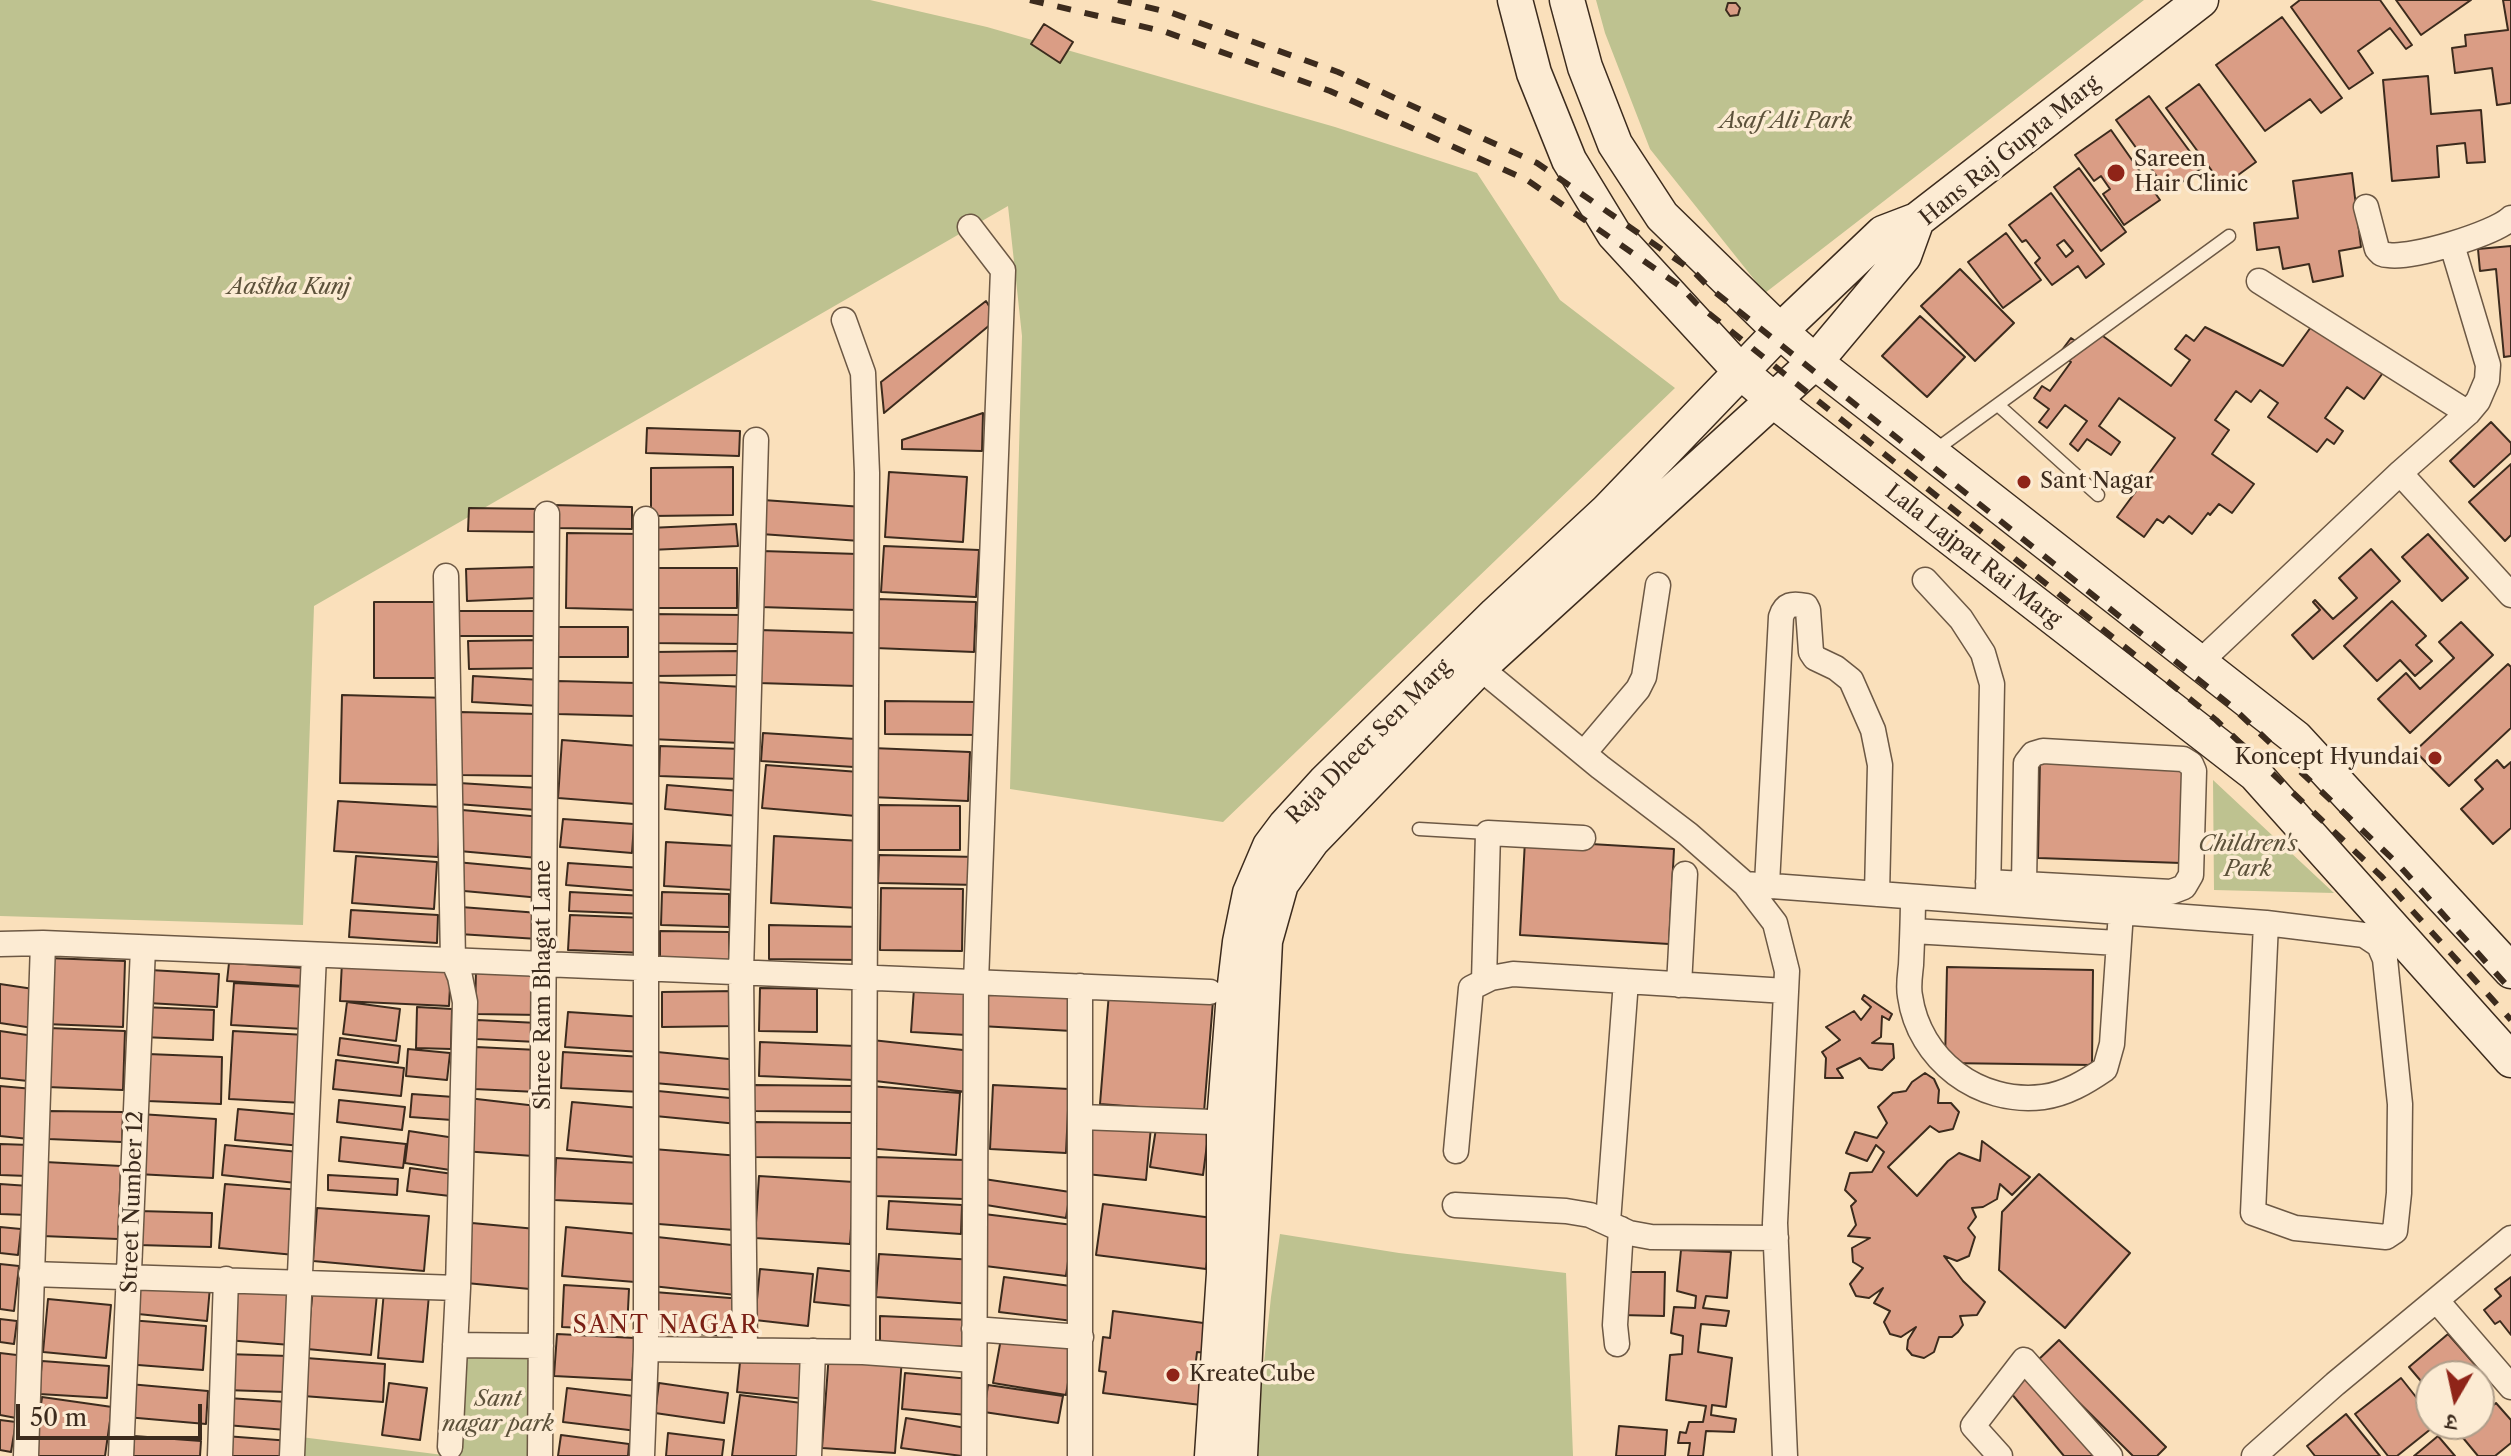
<!DOCTYPE html>
<meta charset="utf-8">
<style>
body{margin:0}
#map{position:relative;width:2511px;height:1456px;overflow:hidden;background:#fae0bb;font-family:"Libre Caslon Text","Noto Serif Devanagari",serif}
canvas{display:block}
.north{position:absolute;left:2415px;top:1360px;width:80px;height:80px;box-sizing:border-box;background:#fcebd3;border:2px solid #af9e8a;border-radius:50%;rotate:189deg;font-size:22px;font-weight:700;line-height:32px;text-align:center;color:#3c2b1d}
.north::after{content:'';display:block;margin:auto;width:28px;height:36px;background:#8f2418;clip-path:polygon(50% 0,100% 100%,50% 72%,0 100%)}
.scale{position:absolute;left:16px;top:1404px;width:186px;height:36px;box-sizing:border-box;border:4px solid #3c2b1d;border-top:0;padding-left:10px;font-size:24px;line-height:28px;white-space:nowrap;color:#3c2b1d;-webkit-text-stroke:6px #fcebd3;paint-order:stroke}
</style>
<div id="map">
<canvas width="2511" height="1456"></canvas>
<div class="north">उ</div>
<div class="scale">50 m</div>
</div>
<script>
const c = document.querySelector('canvas').getContext('2d');
c.lineJoin = 'round';
function fill(path, color) { c.fillStyle = color; c.fill(path, 'evenodd'); }
function stroke(path, color, width, dash) { c.strokeStyle = color; c.lineWidth = width; c.lineCap = dash ? 'butt' : 'round'; c.setLineDash(dash || []); c.stroke(path); }
function label(font, color, halo, rows, align = 'center') {
  c.font = font + ' "Libre Caslon Text",serif'; c.lineWidth = 7; c.setLineDash([]); c.textBaseline = 'middle'; c.strokeStyle = halo; c.fillStyle = color; for (const [text, x, y, turn = 0] of rows) {
    c.save(); c.translate(x, y); c.rotate((+turn || 0) * Math.PI / 180); c.textAlign = isNaN(turn) ? turn : align; if (halo) c.strokeText(text, 0, 0); c.fillText(text, 0, 0); c.restore();
  }
}
fill(new Path2D(`
 M0 0H870L987 27 1335 127 1477 173 1560 300 1675 388 1223 822 1010 789 1022 336 1008 206 314 606 303 925 0 916Z
 M1596 0H2144L1765 293 1650 149 1605 33Z
 M2213 780 2334 893 2214 890Z
 M1280 1234 1399 1253 1566 1273 1573 1456H1254L1271 1297Z
 M463 1346H541L540 1456H453Z
 M293 1436 451 1456H292Z`), '#bec290');
const building = new Path2D(`
 M2300 0H2380L2412 45 2406 49 2390 28 2358 51 2373 73 2349 89 2291 7Z
 M2396 0H2471L2421 35Z
 M2503 0H2511V103L2497 105 2492 68 2455 73 2452 48 2466 46 2465 35 2508 30Z
 M1728 3H1736L1740 8 1738 15 1730 16 1726 10Z
 M2282 17 2342 98 2321 113 2310 99 2265 131 2216 65Z
 M1044 24 1073 42 1060 63 1031 44Z
 M2428 76 2431 114 2481 110 2485 162 2467 163 2465 143 2437 146 2439 177 2392 181 2383 80Z
 M2199 84 2256 162 2223 186 2166 108Z
 M2149 96 2202 168 2168 192 2116 120Z
 M2111 130 2160 200 2124 225 2103 194 2110 189 2101 176 2094 181 2075 155Z
 M2079 168 2126 232 2101 251 2054 187Z
 M2352 173 2361 247 2339 251 2343 276 2313 282 2309 264 2283 269 2279 247 2257 250 2254 223 2298 218 2293 181Z
 M2051 193 2104 264 2086 278 2078 266 2052 285 2035 263 2040 258 2026 240 2022 242 2009 225ZM2064 240 2073 251 2066 257 2057 245Z
 M2006 233 2041 280 2003 308 1968 262Z
 M2511 246V356L2504 357 2496 269 2480 271 2478 249Z
 M1960 269 2014 323 1975 361 1921 306Z
 M986 301 997 319 884 413 881 382Z
 M1920 316 1965 357 1927 397 1882 356Z
 M2316 320 2385 370 2364 399 2347 387 2325 418 2343 431 2334 444 2327 439 2317 452 2268 417 2278 403 2260 390 2251 402 2236 391 2215 420 2229 430 2212 454 2254 484 2232 513 2219 504 2210 515 2208 513 2192 534 2169 516 2163 523 2157 519 2144 537 2117 517 2175 438 2119 398 2099 426 2120 442 2111 455 2087 439 2078 451 2070 444 2087 421 2065 405 2047 428 2039 422 2049 409 2034 398 2042 386 2050 391 2071 362 2059 354 2071 338 2080 344 2092 328 2171 386 2190 360 2175 349 2186 335 2194 341 2205 327 2283 366Z
 M983 413 982 451 902 449V440Z
 M2491 422 2511 443V453L2474 487 2450 461Z
 M647 428 740 431 739 456 646 453Z
 M2511 464V535L2505 541 2469 502Z
 M733 467V515L651 516V468Z
 M889 472 967 477 963 542 885 537Z
 M763 500 863 507 860 541 761 534Z
 M553 505 632 507V529L552 528Z
 M469 508 542 509V532L468 531Z
 M736 524 738 546 650 550 649 528Z
 M567 533 644 534 643 610 566 608Z
 M2428 534 2468 578 2442 601 2402 557Z
 M884 546 979 550 976 597 881 592Z
 M2371 549 2400 581 2313 659 2292 635 2320 610 2313 602 2315 600 2333 619 2357 598 2339 578Z
 M762 551 858 554 857 610 760 607Z
 M536 567 537 598 467 601 466 569Z
 M652 568H737V608H652Z
 M877 599 976 602 974 652 875 648Z
 M2392 601 2426 636 2416 645 2432 661 2415 676 2400 660 2377 681 2344 646Z
 M374 602H444V678H374Z
 M452 611H546V636H452Z
 M651 614 740 615V644L651 643Z
 M2461 622 2493 655 2410 733 2378 699 2406 673 2420 689 2454 658 2439 642Z
 M551 627H628V657H551Z
 M759 630 859 633 857 686 758 683Z
 M542 640V668L469 669 468 641Z
 M738 651 739 675 653 676V652Z
 M2508 664 2511 667V728L2449 786 2415 751Z
 M473 676 541 680 540 706 472 702Z
 M557 681 637 683 636 716 556 714Z
 M653 682 744 687 741 743 650 739Z
 M342 695 448 698 446 785 340 783Z
 M885 701 978 702V735L885 734Z
 M460 712 538 714 537 776 459 775Z
 M763 733 856 739 854 767 761 761Z
 M562 740 639 746 635 804 558 798Z
 M660 746 741 749 740 779 659 776Z
 M872 748 970 752 968 801 870 797Z
 M2040 759 2185 763 2181 863 2038 858Z
 M2497 760 2504 768 2511 762V828L2493 844 2461 809 2483 789 2475 780Z
 M766 765 859 772 856 816 762 808Z
 M459 783 538 788 536 810 457 804Z
 M667 785 740 791 738 816 665 809Z
 M338 801 441 807 438 857 334 851Z
 M879 805 960 806V850H879Z
 M462 810 542 817 538 858 459 851Z
 M563 819 634 824 632 853 560 847Z
 M774 836 861 841 858 908 771 903Z
 M1525 840 1674 849 1669 944 1520 935Z
 M666 842 737 846 734 890 664 886Z
 M879 855 978 857V885L878 883Z
 M356 856 437 862 434 909 352 903Z
 M456 862 543 870 541 898 453 890Z
 M568 863 642 868 641 891 566 885Z
 M881 888 963 889 962 951 880 950Z
 M570 892 645 896 644 914 569 911Z
 M662 892 729 894V927L661 925Z
 M461 907 539 913 538 939 459 934Z
 M351 910 438 915 437 943 349 937Z
 M570 915 646 918 644 953 568 950Z
 M769 925 863 927V960L769 959Z
 M660 931 729 932V961H660Z
 M48 958 125 961 123 1027 45 1024Z
 M342 962 451 967 449 1006 340 1001Z
 M229 963 305 968 304 986 227 981Z
 M1947 967 2093 970 2092 1065 1945 1063Z
 M476 969 542 970 541 1015 475 1014Z
 M150 970 219 974 217 1007 148 1003Z
 M234 983 307 987 304 1029 231 1025Z
 M0 984 40 990 33 1028 0 1023Z
 M760 988 817 989V1032L759 1031Z
 M914 988 969 990 967 1035 911 1032Z
 M983 988 1074 993 1072 1031 980 1026Z
 M737 991 738 1026 662 1027V992Z
 M1109 993 1213 1001 1204 1112 1100 1104Z
 M1864 995 1892 1014 1889 1020 1882 1016 1881 1037 1872 1043 1893 1044 1894 1058 1882 1070 1869 1068 1860 1058 1837 1069 1843 1078H1825L1826 1058 1822 1052 1840 1040 1826 1027 1854 1011 1861 1020 1871 1007 1862 999Z
 M347 1002 400 1009 396 1041 343 1034Z
 M143 1007 214 1010 213 1040 142 1037Z
 M417 1007 452 1009 451 1049 416 1048Z
 M568 1012 644 1017 641 1052 565 1047Z
 M477 1020 538 1023 537 1042 476 1039Z
 M49 1028 125 1031 123 1090 47 1087Z
 M0 1031 34 1036 28 1081 0 1078Z
 M233 1031 306 1035 303 1103 229 1099Z
 M340 1038 400 1046 398 1063 338 1055Z
 M872 1040 972 1051 967 1092 867 1080Z
 M760 1042 855 1046 854 1080 759 1076Z
 M476 1047 538 1050 537 1092 474 1089Z
 M408 1049 450 1053 447 1080 406 1076Z
 M563 1052 643 1057 641 1092 561 1088Z
 M657 1052 739 1060 736 1090 654 1083Z
 M148 1054 222 1057 221 1104 147 1101Z
 M336 1060 404 1068 401 1096 333 1089Z
 M1925 1073 1934 1079 1939 1090 1938 1103H1951L1959 1112 1953 1129 1939 1132 1930 1126 1888 1167 1917 1196 1948 1161 1959 1153 1980 1161 1982 1141 2030 1177 2012 1195 2000 1184 1997 1199 1983 1207 1972 1208 1976 1217 1968 1228 1975 1237 1969 1256 1957 1261 1944 1256 1963 1281 1985 1302 1977 1315 1960 1316 1963 1325 1958 1332 1952 1337H1939L1934 1352 1924 1358 1912 1355 1907 1349 1908 1340 1916 1327 1901 1337 1890 1334 1884 1322 1890 1311 1874 1303 1883 1288 1869 1298 1856 1296 1850 1284 1863 1268 1853 1262 1852 1248 1870 1238 1848 1236 1856 1225 1851 1206 1856 1201 1845 1190 1850 1173 1872 1172 1884 1152 1876 1145 1867 1161 1846 1153 1855 1132 1877 1138 1887 1123 1878 1107 1893 1093 1906 1091 1912 1082Z
 M753 1085 855 1086V1112L753 1111Z
 M993 1085 1069 1089 1066 1153 990 1149Z
 M0 1086 33 1089 29 1139 0 1136Z
 M869 1086 960 1093 956 1155 865 1148Z
 M658 1091 740 1099 738 1124 655 1116Z
 M412 1094 454 1097 452 1120 410 1117Z
 M468 1098 537 1106 533 1156 463 1151Z
 M339 1100 405 1107 402 1130 337 1122Z
 M572 1102 640 1108 635 1157 567 1150Z
 M238 1109 305 1115 302 1146 235 1140Z
 M48 1111 123 1112 122 1142 48 1139Z
 M140 1114 216 1119 213 1178 137 1174Z
 M753 1122 853 1123V1158L752 1157Z
 M1091 1122 1151 1127 1146 1180 1086 1174Z
 M1157 1122 1209 1129 1203 1175 1150 1167Z
 M409 1131 455 1138 450 1170 405 1163Z
 M341 1137 406 1144 403 1168 339 1161Z
 M0 1144 30 1145 28 1176 0 1175Z
 M225 1145 299 1152 296 1183 222 1175Z
 M653 1149 740 1156 734 1230 646 1223Z
 M875 1157 965 1160 964 1199 874 1196Z
 M556 1158 639 1163 636 1204 554 1200Z
 M45 1162 121 1166 118 1239 42 1236Z
 M410 1168 453 1174 450 1196 407 1191Z
 M2039 1174 2130 1253 2065 1328 1999 1270 2002 1212Z
 M328 1175 398 1179 397 1195 328 1190Z
 M759 1176 854 1182 850 1244 755 1238Z
 M984 1179 1070 1192 1066 1218 980 1204Z
 M0 1184 29 1186 27 1215 0 1214Z
 M225 1184 301 1190 295 1255 219 1248Z
 M889 1201 962 1205 961 1234 887 1229Z
 M1103 1204 1213 1218 1206 1269 1096 1255Z
 M317 1208 429 1216 424 1271 313 1261Z
 M139 1211 212 1213 211 1247 138 1245Z
 M984 1214 1073 1225 1066 1276 977 1265Z
 M472 1223 536 1229 530 1289 466 1283Z
 M0 1227 21 1229 18 1255 0 1253Z
 M566 1227 639 1234 635 1282 562 1276Z
 M657 1237 741 1246 736 1295 652 1286Z
 M1681 1250 1731 1252 1727 1298 1706 1296 1703 1308 1729 1311 1726 1326 1701 1324 1698 1352 1732 1358 1726 1407 1712 1405 1711 1415 1736 1419 1734 1432 1706 1431 1703 1456H1688L1690 1443H1678L1680 1432 1686 1433 1689 1422H1703L1706 1406 1666 1400 1670 1355 1682 1354 1683 1336 1671 1333 1674 1307 1695 1308 1696 1296 1677 1291Z
 M879 1254 974 1260 972 1304 876 1297Z
 M0 1264 19 1266 14 1311 0 1309Z
 M818 1268 858 1272 854 1306 814 1302Z
 M760 1269 813 1274 808 1326 755 1320Z
 M1622 1272H1665L1664 1316 1621 1315Z
 M1004 1277 1078 1287 1073 1321 999 1312Z
 M2511 1277V1335L2500 1321 2495 1324 2484 1310 2501 1296 2495 1289Z
 M141 1281 210 1287 207 1321 138 1314Z
 M230 1283 295 1287 291 1345 226 1340Z
 M564 1285 629 1289 627 1330 562 1327Z
 M313 1288 377 1294 371 1355 307 1349Z
 M384 1291 429 1295 423 1362 378 1358Z
 M654 1292 743 1299 740 1337 651 1331Z
 M48 1299 111 1305 106 1358 43 1352Z
 M1113 1311 1211 1324 1207 1353 1197 1352 1194 1378 1204 1380 1201 1405 1103 1393 1106 1372 1099 1371 1103 1337 1110 1338Z
 M880 1316 972 1320 971 1347 880 1344Z
 M0 1319 17 1321 14 1344 0 1342Z
 M129 1320 206 1326 203 1370 125 1364Z
 M1002 1333 1074 1346 1066 1395 993 1383Z
 M557 1334 635 1338 632 1380 554 1376Z
 M2448 1334 2478 1368 2468 1376H2431V1410L2417 1394 2426 1387 2409 1367Z
 M2059 1340 2166 1447 2157 1456H2133L2037 1361Z
 M741 1352 809 1358 805 1399 737 1392Z
 M0 1353 25 1356 16 1418 0 1415Z
 M829 1353 902 1358 895 1453 822 1448Z
 M226 1354 288 1356 286 1392 225 1390Z
 M306 1358 385 1364 383 1402 303 1396Z
 M42 1361 109 1366 107 1398 39 1394Z
 M2025 1369 2099 1456H2064L2005 1386Z
 M905 1373 970 1379 967 1415 902 1409Z
 M2401 1378 2431 1416V1424H2437L2397 1456H2388L2355 1414Z
 M389 1383 427 1388 420 1440 382 1435Z
 M659 1383 728 1393 724 1423 655 1413Z
 M129 1384 208 1391 206 1424 126 1417Z
 M988 1385 1063 1396 1058 1423 984 1412Z
 M567 1388 642 1397 637 1431 563 1422Z
 M740 1395 809 1404 802 1456H732Z
 M42 1397 112 1407 105 1456H34Z
 M228 1398 288 1402 286 1430 226 1425Z
 M2496 1403 2511 1420V1443L2495 1456H2478L2459 1433 2470 1424H2479V1417Z
 M2346 1414 2380 1456H2315L2307 1446Z
 M906 1418 966 1428 962 1456 901 1448Z
 M0 1420 16 1422 11 1452 0 1450Z
 M1619 1426 1667 1430 1665 1456H1616Z
 M668 1433 724 1440 722 1456H666Z
 M561 1435 629 1444 628 1456H558Z
 M134 1436 201 1441 200 1456H133Z
 M225 1436 291 1441 290 1456H223Z
 M2438 1436 2455 1456H2414Z`);
fill(building, '#da9d85');
stroke(building, '#3c2b1d', 2);
const lane = new Path2D(`
 M1998 405 2098 495
 M1934 451 2229 236
 M1419 829 1488 833`);
const street = new Path2D(`
 M2366 207 2377 249C2381 253 2381 255 2388 255 2411 259 2494 234 2511 218
 M970 227 1003 270 976 982 974 1456
 M2259 281 2468 413
 M844 320 863 373 867 473 863 1352
 M2400 473 2511 595
 M446 576 453 960 460 977 465 1002 458 1288 450 1447
 M1925 580 1961 619 1983 653 1992 684 1988 896
 M1468 658 1600 767 1688 834 1745 884 1775 923 1787 971 1775 1223 1785 1456
 M2200 662 2400 473 2468 413 2478 401 2487 380 2488 365 2452 245
 M1584 753 1638 689 1644 677 1658 585
 M1988 882 2024 884 2171 892 2184 887 2191 875 2194 771 2191 764 2183 759 2043 751 2033 754 2026 763 2024 884
 M1745 884 2266 923 2364 935 2379 945 2385 959 2400 1104 2399 1193 2395 1231 2386 1237 2295 1228 2253 1213 2266 923
 M1767 884 1781 617C1785 604 1792 603 1806 606L1808 610 1811 652 1815 658 1836 668 1851 680 1873 730 1880 765 1877 894
 M1913 897C1913 920 1912 942 1911 965 1910 975 1908 986 1910 996 1919 1060 1979 1105 2043 1097 2066 1094 2086 1082 2105 1069L2112 1044 2121 912
 M1913 931 2118 943
 M0 944 43 943 1210 992
 M1484 981 1488 833 1583 838
 M1679 985 1685 874
 M1081 1117 1238 1123
 M1456 1151 1471 988 1491 978 1513 974 1786 991
 M1455 1205 1566 1211 1590 1215 1629 1233 1651 1237 1776 1238
 M1608 1222 1626 981
 M31 1274 458 1288
 M2437 1301 2511 1387
 M974 1329 1081 1337
 M1617 1344 1615 1325 1621 1229
 M455 1345 541 1346
 M646 1349 863 1352 974 1360
 M745 1350 741 972 756 440
 M26 1456 43 943
 M121 1456 143 948
 M220 1456 226 1279
 M292 1456 314 955
 M540 1456 547 514
 M642 1456 646 1349V519
 M809 1456 813 1351
 M1080 1456V986
 M2000 1456 1973 1426 2024 1360 2110 1456
 M2254 1456 2335 1384 2511 1238`);
const secondary = new Path2D(`
 M1515 0 1534 73 1569 160 1614 234 1741 372 1783 408 2255 774 2511 1060
 M1567 0 1585 67 1615 144 1662 216 1780 331 1815 362 2296 738 2511 971
 M1212 1456 1224 1273V1123L1234 993 1240 942 1250 893 1270 846 1285 826 1325 782 1496 614 1607 511 1780 331 1883 233 1917 220
 M1240 1456 1265 941 1281 884 1312 841 1480 667 1815 362 1904 256 1917 220 2201 0`);
stroke(lane, '#6c5844', 15);
stroke(street, '#6c5844', 27);
stroke(secondary, '#3c2b1d', 37);
stroke(lane, '#fcebd3', 12);
stroke(street, '#fcebd3', 24);
stroke(secondary, '#fcebd3', 34);
stroke(new Path2D(`
 M1030 0 1166 32 1330 91 1527 180 1680 286 1696 303 2216 720 2382 877 2511 1020
 M1118 0 1172 13 1338 72 1537 163 1693 271 1710 288 2230 705 2397 863 2511 990`), '#3c2b1d', 6, [14, 14]);
for (const [x, y, r, color] of [
 [2116,173,10,"#8f2418"],
 [2024,482,8,"#8f2418"],
 [2435,758,8,"#8f2418"],
 [1173,1375,8,"#8f2418"]
]) { const dot = new Path2D(); dot.arc(x, y, r, 0, 2 * Math.PI); c.fillStyle = color; c.fill(dot); stroke(dot, '#fcebd3', 3); }
label('italic 22px', '#5c513a', '#fcebd3', [
 ["Asaf Ali Park",1786,122],
 ["Aastha Kunj",289,288],
 ["Children's",2248,845],
 ["Park",2248,870],
 ["Sant",498,1400],
 ["nagar park",498,1425]
]);
label('22px', '#3c2b1d', '#fcebd3', [
 ["Hans Raj Gupta Marg",2010,151,-39],
 ["Lala Lajpat Rai Marg",1973,556,38],
 ["Raja Dheer Sen Marg",1369,742,-45],
 ["Shree Ram Bhagat Lane",544,985,-90],
 ["Street Number 12",133,1202,-88]
]);
label('22px', '#3c2b1d', '#fcebd3', [
 ["Sareen",2134,160],
 ["Hair Clinic",2134,185],
 ["Sant Nagar",2040,482],
 ["Koncept Hyundai",2419,758,"right"],
 ["KreateCube",1189,1375]
], 'left');
c.letterSpacing = '2px';
label('24px', '#7a1f14', '#fcebd3', [
 ["SANT NAGAR",666,1326]
]);
c.letterSpacing = '0px';
</script>
